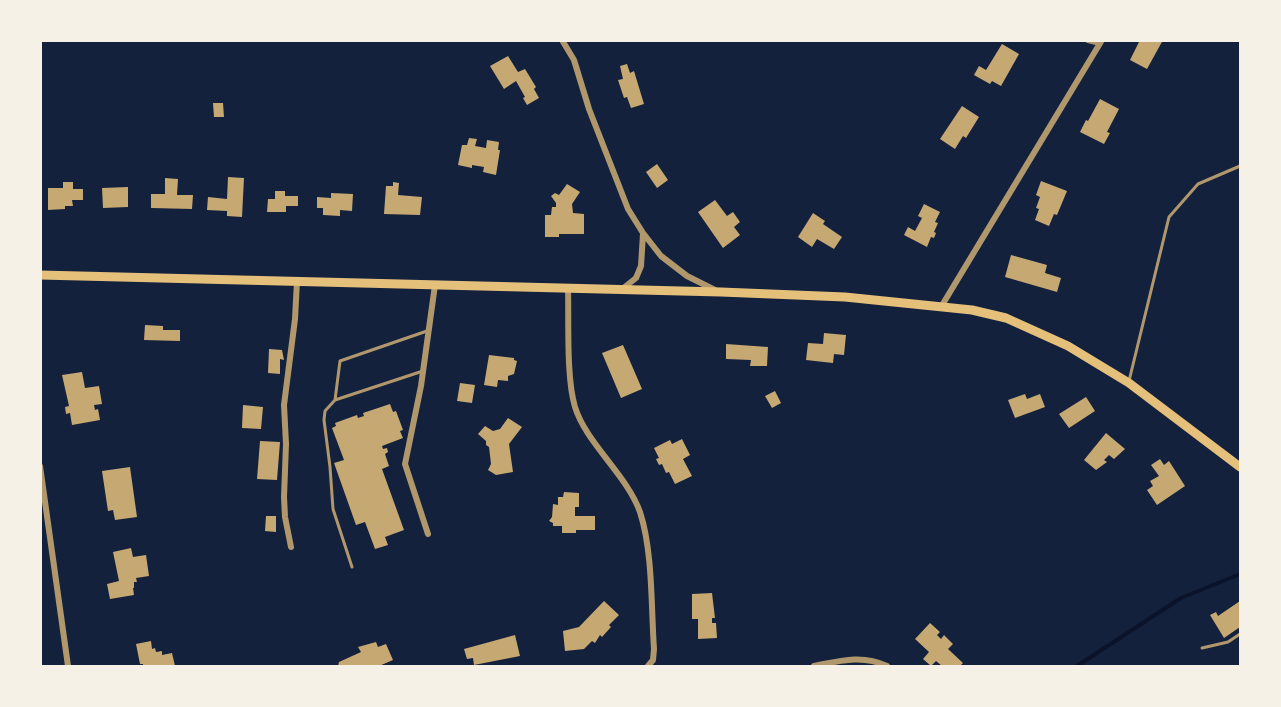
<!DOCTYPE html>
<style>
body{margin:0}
#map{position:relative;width:1281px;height:707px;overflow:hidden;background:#14213d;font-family:Helvetica,sans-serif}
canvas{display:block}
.frame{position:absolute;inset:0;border:42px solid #f6f1e7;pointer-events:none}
</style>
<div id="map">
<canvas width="1281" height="707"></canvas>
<div class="frame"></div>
</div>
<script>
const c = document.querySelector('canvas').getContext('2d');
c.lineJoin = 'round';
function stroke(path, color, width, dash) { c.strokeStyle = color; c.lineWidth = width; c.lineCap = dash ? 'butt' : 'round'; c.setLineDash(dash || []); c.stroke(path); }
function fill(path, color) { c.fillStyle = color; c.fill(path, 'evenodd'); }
stroke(new Path2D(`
 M1077 666 1181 598 1240 574`), '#0b132b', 4);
fill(new Path2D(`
 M1140 40H1163L1147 69 1130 60Z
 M1002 44 1019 54 1001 86 992 81 990 84 974 75 979 66 986 70Z
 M508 56 518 72 525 69 536 87 534 89 539 98 527 105 523 98 525 97 516 81 504 89 490 66Z
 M627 64 630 73 634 71 644 104 631 108 627 97 624 98 618 80 623 79 620 66Z
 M1100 99 1119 109 1107 132 1110 133 1104 144 1080 132 1086 120 1088 121Z
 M213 103H223L224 117H214Z
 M962 106 979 117 966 138 963 136 955 149 940 139Z
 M469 138 477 139 475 146 486 148 487 140 499 142 498 150H500L496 175 483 172 484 167 472 165V168L458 165 462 145H467Z
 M657 164 668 180 657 188 646 172Z
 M228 177 244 178 242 217 227 216V211L207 210 208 197 227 199Z
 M165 178 178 179 177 195H193L192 209 151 208V194H165Z
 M1041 181 1067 191 1057 215 1054 214 1049 226 1035 220 1039 209 1036 208 1040 197 1036 195Z
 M63 182H73V189H83V200H72L73 206H65V209L48 210V188H63Z
 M393 182 399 183 398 195 422 197 420 215 384 214 386 186H393Z
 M567 184 580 192 572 204 573 213 584 214V234H559V237H545V215H551L552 207H556V203L551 196 555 193 559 195Z
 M128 187V207L103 208 102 188Z
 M275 191H285V196H298V206H286V212H267L268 199H275Z
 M331 193 353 194 352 211 340 210V216L323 215V208H317V197L331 198Z
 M715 200 727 216 733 212 740 222 734 227 740 235 723 248 698 212Z
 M924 204 940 212 935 222 938 223 934 232 936 233 934 238 931 237 927 247 904 235 908 227 915 231 922 218 918 216Z
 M813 213 825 221 823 224 842 237 834 249 817 239 812 247 798 237Z
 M1011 255 1047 265 1045 273 1061 278 1057 292 1005 277Z
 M145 325 163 326V330H180V341L144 340Z
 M824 333 846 335 844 355 834 354 833 363 806 360 808 343 823 344Z
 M726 344 768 347 767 366H750L751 360 726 359Z
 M623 345 642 389 621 398 602 353Z
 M269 349 282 350 284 360 280 359V374L268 373Z
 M489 355 514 358V360L517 361 514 374 508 376V381L498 380 497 387 484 385Z
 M82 372 85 388 99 386 102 404 94 405 95 410 98 409 100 420 72 425 70 413 66 414 65 407 69 406 62 375Z
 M460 383 475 385 472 403 457 401Z
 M775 391 781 403 772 408 765 396Z
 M1025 394 1027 399 1040 394 1045 407 1015 418 1008 400Z
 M1086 397 1095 411 1069 428 1059 414Z
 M390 404 393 412 396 411 403 430 400 431 403 438 382 446 383 449 387 448 388 452 385 454 389 466 382 469 404 530 385 537 388 545 375 549 365 522 356 525 334 463 344 460 332 428 336 426 335 423 357 415 358 418 364 416 363 413Z
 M243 405 263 407 261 429 242 428Z
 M508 418 522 427 509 444 513 472 496 475 488 470 491 464 489 447 486 445V441L478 434 485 426 493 431 500 429Z
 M1106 433 1125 449 1114 459 1109 455 1104 460 1107 462 1096 470 1084 460Z
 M682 439 690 455 683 459 692 476 675 484 669 472 666 473 662 464 659 465 656 459 659 458 654 448 670 440 672 444Z
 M260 441 280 442 277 480 257 479Z
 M1160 459 1164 465 1169 461 1185 486 1157 505 1147 490 1153 486 1150 481 1159 476 1151 465Z
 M130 467 137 517 115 520 113 510 108 511 102 471Z
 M564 492 579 493V507H575V516H595V530H576V533H562V526H553V523L549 521 552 517 553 504 558 505V497H563Z
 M266 516H276V532L265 531Z
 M131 548 133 557 146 555 149 576 136 578 137 582H134V588H133L134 595 110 599 107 584 119 581 113 552Z
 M712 593 715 618H712V623H716L717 638 698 639V619H692V594Z
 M604 601 619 615 609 625 611 627 602 637 600 635 595 643 592 641 584 649 565 651 563 631 579 627Z
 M1240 601V627L1224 638 1210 615 1216 612 1218 616Z
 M930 623 940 632 937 635 941 639 944 635 953 644 948 649 963 663 960 666H942L936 661 931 666 923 659 929 652 915 639Z
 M515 635 520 656 474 665 473 658 467 659 464 649Z
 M151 641 152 649 155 648 156 652 162 651V655L172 653 175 666H143V664H140L136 644Z
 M376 642 378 647 386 644 393 660 379 666H338L339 662 361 652 358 647Z`), '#c6a872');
stroke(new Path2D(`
 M423 371 335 400 340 361 427 331
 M1129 381 1169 217 1198 184 1240 166
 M335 400 325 411 324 420 330 467 333 509 352 567
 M1202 648 1228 642 1240 634`), '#b1986c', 3);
stroke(new Path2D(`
 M562 40 574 60 589 109 628 209 643 233 661 256 687 276 715 290
 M1088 40 1100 43
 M568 288C569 321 566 377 575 407 586 443 627 475 640 512 653 552 651 607 654 649L653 660 648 666
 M621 290 636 278 641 266 643 234
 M941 307 1102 40
 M40 466 68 666
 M428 534 405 464 421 386 435 285
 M291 547 285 517 284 497 286 444 284 405 295 319 297 281
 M814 666C839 661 862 654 887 666`), '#b1986c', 6);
stroke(new Path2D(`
 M40 275 721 292 845 297 972 310 1006 318 1068 346 1129 383 1240 467`), '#e5c07b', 9);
</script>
